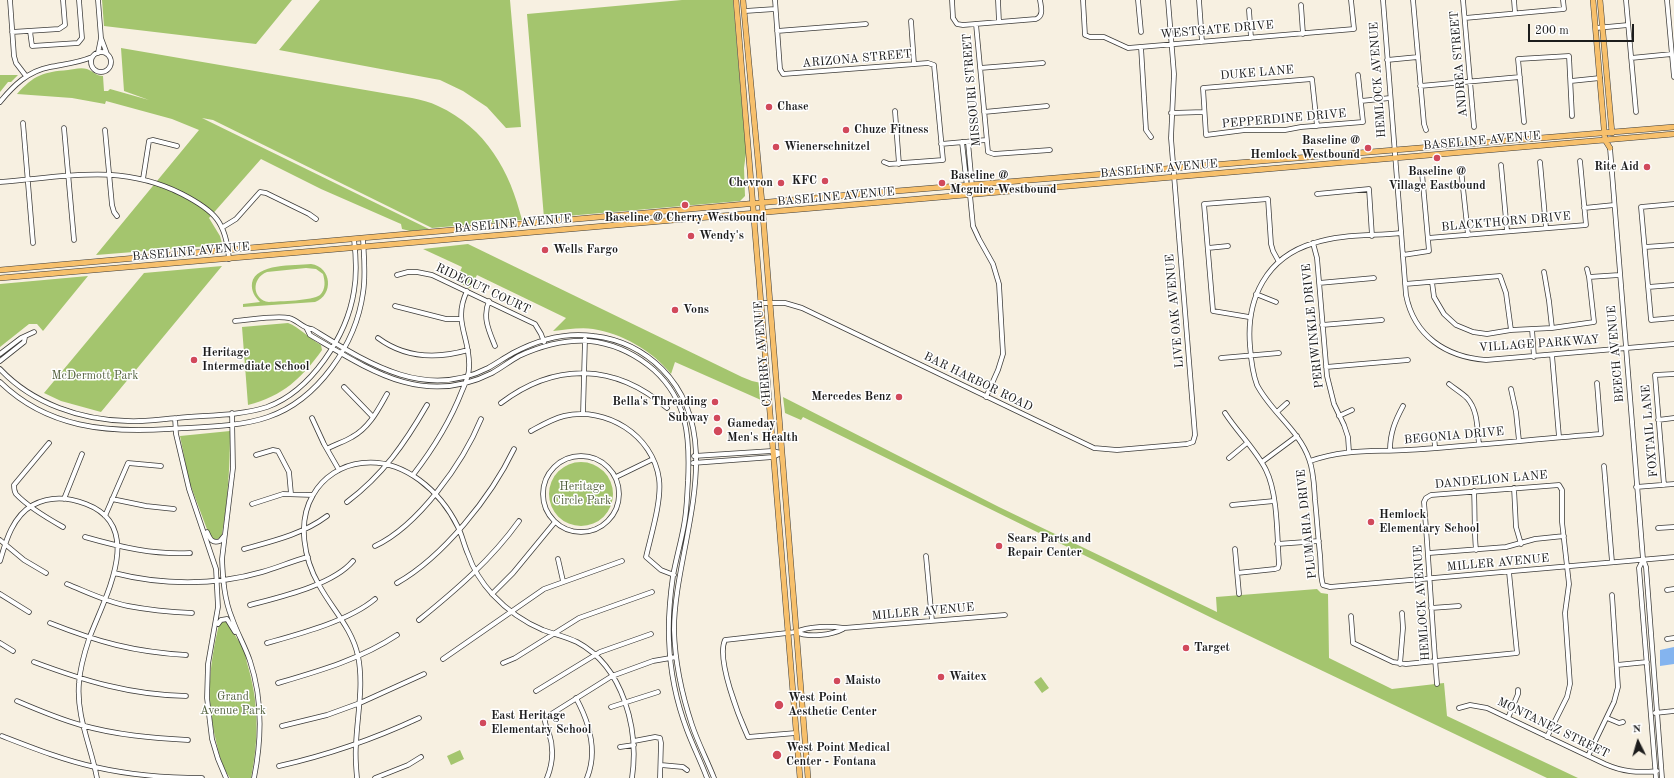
<!DOCTYPE html>
<style>
body{margin:0}
#map{position:relative;width:1674px;height:778px;overflow:hidden;background:#f7f0e1;font-family:"Old Standard TT",serif}
canvas{display:block}
.north{position:absolute;left:1618px;top:722px;width:40px;height:40px;-webkit-text-stroke:3px #fff;paint-order:stroke;rotate:355deg;font-size:11px;font-weight:700;line-height:16px;text-align:center;color:#1c1c1c}
.north::after{content:'';display:block;margin:auto;width:14px;height:18px;background:#1c1c1c;clip-path:polygon(50% 0,100% 100%,50% 72%,0 100%)}
.scale{position:absolute;left:1528px;top:24px;width:106px;height:18px;box-sizing:border-box;border:2px solid #1c1c1c;border-top:0;padding-left:5px;font-size:12px;line-height:14px;white-space:nowrap;color:#1c1c1c;-webkit-text-stroke:3px #fff;paint-order:stroke}
</style>
<div id="map">
<canvas width="1674" height="778"></canvas>
<div class="north">N</div>
<div class="scale">200 m</div>
</div>
<script>
const c = document.querySelector('canvas').getContext('2d');
c.lineJoin = 'round';
function fill(path, color) { c.fillStyle = color; c.fill(path, 'evenodd'); }
function stroke(path, color, width, dash) { c.strokeStyle = color; c.lineWidth = width; c.lineCap = dash ? 'butt' : 'round'; c.setLineDash(dash || []); c.stroke(path); }
function label(font, color, halo, rows, align = 'center') {
  c.font = font + ' "Old Standard TT",serif'; c.lineWidth = 3; c.setLineDash([]); c.textBaseline = 'middle'; c.strokeStyle = halo; c.fillStyle = color; for (const [text, x, y, turn = 0] of rows) {
    c.save(); c.translate(x, y); c.rotate((+turn || 0) * Math.PI / 180); c.textAlign = isNaN(turn) ? turn : align; if (halo) c.strokeText(text, 0, 0); c.fillText(text, 0, 0); c.restore();
  }
}
fill(new Path2D(`
 M102 0H292L256 44 104 26Z
 M320 0H510L521 127 506 128 487 107 463 91 440 80 279 50Z
 M682 0H733L746 153 744 168 745 196 740 201 544 218 527 14Z
 M121 48 412 98C421 100 430 102 438 106 486 128 510 171 522 220L432 228 213 120 202 118 429 229 410 231 402 229 401 224 321 189 261 159 209 218 220 236 222 243 221 245 96 255 199 130 172 119 106 101 105 104 72 98 17 94C34 75 43 72 68 70 74 69 81 67 87 69 93 71 96 76 103 76L104 91H108L110 89 149 100 124 91Z
 M0 75H18L11 82H8L0 92Z
 M468 244 742 377 752 381 761 383V400L675 362 671 374C653 351 621 333 593 329 580 327 565 330 553 331L566 318 477 275 470 288 456 281 462 267 423 249Z
 M311 264C332 267 334 295 315 302L243 307V304L260 302C255 297 251 291 252 283 256 263 294 266 311 264ZM306 268 316 269 323 274C325 281 326 289 320 295 312 301 280 301 269 302 252 300 251 278 267 272Z
 M222 266 101 412 61 401 44 393 144 273Z
 M88 276 43 331 37 324H29L0 347V284Z
 M288 323C299 327 310 339 321 345L322 350C302 378 283 396 248 405L242 327Z
 M783 397 999 507 1217 612 1216 597 1317 589 1321 593 1328 594 1329 658 1392 689 1444 683 1447 716 1578 778H1547L1216 620 803 417 801 420 785 413Z
 M230 431C230 466 228 499 222 534L221 537 216 540 212 539 208 532 189 481 180 436Z
 M549 494a32 32 0 1 1 64 0a32 32 0 1 1-64 0Z
 M222 621C231 620 231 629 235 635 237 639 240 642 242 645 244 651 246 657 247 663 259 702 259 739 251 778H230C222 767 219 754 216 741 206 698 209 667 219 624Z
 M1041 677 1049 688 1042 693 1034 682Z
 M460 750 464 759 451 765 447 756Z`), '#a4c56e');
fill(new Path2D(`
 M1674 647V664L1660 666V650Z`), '#84b4ef');
const minor = new Path2D(`
 M10 0 14 56 16 63 26 76
 M98 0 101 38 98 53
 M775 0 780 69 783 74 928 63 934 65 943 160 889 164 884 162
 M952 0 953 18 957 24 963 25 1036 19C1044 16 1041 7 1040 0
 M998 0 999 22
 M1083 0 1085 35 1090 37H1104L1128 48 1354 29 1351 0
 M1138 0 1141 32
 M1199 0 1202 42
 M1383 0 1406 295C1414 336 1446 357 1486 360L1674 344
 M1413 0 1424 124 1426 130
 M1463 0 1474 127
 M1514 0 1515 13
 M1626 0 1636 112
 M1667 0 1674 77
 M1301 5 1303 34
 M1249 10 1251 38
 M745 11 775 9
 M1465 18 1564 9 1563 0
 M911 21 914 64
 M976 24 988 152 994 154 1050 150
 M1596 28 1628 25
 M30 31 32 46 78 43 82 38 79 0
 M777 31 866 24
 M12 32 59 29 65 25 63 0
 M101 38 107 54
 M1141 47 1146 130 1151 137
 M91 62a10 10 0 1 1 20 0a10 10 0 1 1-20 0Z
 M1631 58 1672 54
 M1387 60 1418 57
 M980 68 1043 63
 M1571 81 1600 78
 M1420 86 1520 77
 M1361 101 1390 98
 M0 102C13 86 28 71 50 67 65 64 78 63 92 57
 M895 111 899 164
 M984 112 1047 106
 M1171 113 1204 112
 M1524 122 1518 59 1569 56 1572 116
 M23 123 33 243
 M1317 126 1312 79 1203 88 1206 135 1245 130H1285L1301 127 1363 122 1358 75
 M64 128 74 240
 M105 130 112 205 114 212 117 216
 M962 142 967 187 970 195 973 226 979 239 993 264 999 284 1003 354 998 370 986 397
 M968 142 972 186 970 194
 M941 144 986 140
 M1610 148 1643 559 1646 567 1662 778
 M1540 162 1546 228
 M1501 165 1507 231
 M1461 169 1468 235
 M143 179 149 141 153 140 177 146
 M0 182C66 177 120 163 182 194 215 211 226 222 229 259
 M1317 194 1369 189 1372 236
 M1674 204 1641 207 1651 320 1674 318
 M1584 208 1614 205
 M223 227 236 219 260 192 266 193 309 214 316 219
 M1401 233C1372 236 1341 234 1314 243 1266 257 1246 299 1250 346 1251 360 1252 372 1257 385 1271 412 1299 430 1309 459 1314 472 1314 486 1315 500 1317 519 1318 537 1320 555 1321 564 1320 576 1323 585L1330 587 1674 557
 M1428 238 1586 225 1580 161
 M1313 243 1317 258 1327 376 1334 404 1344 425 1348 437 1349 452
 M1645 247 1674 245
 M1208 248 1228 246
 M1403 255 1429 251 1422 173
 M1544 272 1549 301 1552 328
 M397 275 408 272H417L432 275 535 324 541 334 544 342
 M1589 277 1619 275
 M1432 282 1434 297 1444 314 1456 325 1473 332 1487 334 1511 330 1552 328 1594 322 1589 277 1587 269
 M1319 283 1374 278
 M1405 284 1500 276 1506 293 1511 330
 M1648 287 1674 285
 M1256 294 1276 302
 M489 301C482 317 489 331 495 346
 M761 303H785L802 308 1094 448 1117 450 1187 444 1193 442 1195 435 1171 138 1174 74 1168 0
 M395 306 446 319H461
 M1249 317 1213 311 1204 204 1268 199 1271 244 1273 251 1279 262
 M235 321C249 320 276 315 289 318 298 320 303 329 312 329 366 362 424 401 488 368 497 363 504 358 513 353 537 340 566 332 594 336 620 339 644 351 662 369 731 438 674 548 674 630 675 663 682 695 692 725 698 743 707 760 714 778
 M1322 325 1382 320
 M307 329 310 335C368 369 423 408 492 373 501 368 510 361 519 356 543 345 571 338 597 342 619 346 638 356 654 370 688 401 690 438 688 481 687 495 687 510 684 525 681 542 676 559 673 576 670 597 668 618 669 640 670 670 676 701 687 730 693 746 701 762 707 778
 M1532 329 1534 357
 M378 338C405 358 437 359 468 350
 M0 354 21 338 34 332
 M1552 355 1559 437
 M1221 358 1279 353
 M0 361 24 342 25 337
 M1326 367 1408 360
 M0 369C33 404 81 420 128 421 144 422 161 419 177 418 206 415 239 416 267 407 311 391 347 336 354 291 357 274 356 256 354 239
 M0 382C47 428 107 433 169 429 199 427 240 427 268 417 318 400 356 344 363 293 366 275 364 257 363 239
 M1449 384C1455 389 1462 393 1467 398 1478 410 1477 428 1479 444
 M344 387 373 417
 M1511 389 1516 412 1519 441
 M501 403C555 362 615 363 667 408
 M1277 412 1287 403
 M232 413 233 468 222 559C223 579 224 599 232 618 237 633 245 646 250 661 263 700 262 738 254 778
 M1225 413C1238 433 1256 450 1266 470 1278 494 1277 537 1279 564L1278 568 1275 569 1237 573
 M583 414 585 339
 M1339 416 1352 410
 M175 418 176 434 189 489 216 569 218 607 208 664 207 698 212 739 218 759 226 778
 M312 418 324 444 339 470
 M1658 420 1674 418
 M531 431C542 425 552 419 564 416 606 406 653 435 659 479 662 500 651 535 646 557L661 570 674 575
 M1434 435 1435 447
 M49 443 14 485C14 488 14 491 16 494 28 507 47 518 63 527
 M327 449C335 444 344 442 352 437 369 428 378 410 387 394
 M1390 450C1390 433 1395 421 1403 406
 M256 455 273 450 278 451 289 472 291 494
 M543 494a38 38 0 1 1 76 0a38 38 0 1 1-76 0Z
 M694 456 772 451 781 453
 M1229 458 1247 443
 M1310 461C1345 449 1371 452 1406 450 1471 446 1536 439 1601 434L1597 383
 M1262 462 1297 436
 M693 463 773 457 781 453
 M1604 466 1612 562
 M413 475C433 449 450 422 462 391 465 384 469 376 469 368 471 338 452 322 467 291
 M616 477 653 459
 M1664 485 1655 375 1674 374
 M1636 487 1674 484
 M1514 488 1516 527 1521 544
 M1474 491C1475 511 1474 530 1476 550
 M64 499 82 454
 M112 499 146 506 174 509
 M347 502C383 475 405 443 427 405
 M252 504 283 494 313 495
 M1232 505 1274 501
 M105 516 128 463 161 466
 M1658 528 1674 527
 M207 532C210 539 212 544 220 541L224 536
 M85 537C120 547 154 555 190 553
 M0 540 24 560 46 573
 M1277 544 1319 541
 M375 546C418 526 463 463 481 419
 M244 549C273 541 303 534 327 516
 M1235 549 1239 594
 M1429 553 1506 547 1535 539 1564 536
 M926 556 932 621
 M558 559 563 581
 M1643 560 1639 568 1656 778
 M0 561C6 540 13 516 33 505 50 496 68 497 86 504 147 527 103 600 89 639 84 654 80 668 79 683 76 716 91 746 97 778
 M114 573C161 585 214 586 262 572 277 568 292 561 308 557
 M397 583C443 557 491 497 514 449
 M67 584C87 592 107 602 128 606 149 610 170 612 192 613
 M1667 590 1674 589
 M0 594 29 612
 M492 594 513 573 555 522
 M250 605C280 597 333 585 353 561
 M1431 608 1459 606
 M1351 616 1353 643 1393 662 1406 664 1517 653 1509 572
 M419 620C456 590 491 560 519 521
 M50 623C98 642 134 652 186 655
 M218 624 221 620 227 619 235 632
 M796 632C808 638 832 635 843 629
 M1667 639 1674 638
 M0 643 13 651
 M267 643C299 634 349 621 375 599
 M443 659 544 589 622 561
 M34 662C85 681 131 695 186 696
 M503 663 515 658 579 618 652 592
 M1400 664 1403 628 1402 613
 M1617 665 1647 662
 M278 683C319 671 361 659 397 635
 M1437 684C1432 624 1429 563 1424 502L1426 498 1431 495 1559 485 1562 490V522L1569 584 1565 613 1570 684 1567 697 1547 737
 M536 691 600 652 651 634
 M576 698C589 722 598 751 587 778
 M17 701C38 710 59 719 81 725 116 735 152 738 188 740
 M611 707 658 692
 M1459 708 1470 705 1487 708 1605 764C1623 772 1638 773 1657 771
 M1655 713 1674 711
 M1508 718 1518 694V690
 M1607 718 1619 723 1623 722
 M282 726 327 715 360 703 424 674
 M796 733 748 737C739 717 716 659 725 640L796 632C809 626 830 626 844 628L1005 615
 M2 736C33 748 63 760 95 767 130 775 166 778 202 778
 M634 741 655 737 660 738 661 743 660 778
 M620 747 634 745
 M1588 756 1614 702 1618 687 1612 595
 M661 765 683 767 687 770
 M279 766C328 755 374 739 419 718
 M357 778C356 767 355 756 356 745 357 716 364 686 358 656 352 628 332 609 319 585 304 559 297 522 313 495 323 477 342 465 362 463 404 458 441 492 458 527 462 535 464 545 468 554 473 569 482 583 493 595 507 610 524 622 543 630 554 634 567 637 577 642 624 667 639 730 632 778
 M375 778 408 765 421 757
 M547 778C553 763 554 748 549 733 547 728 544 723 545 718L612 676 653 661 676 657`);
const major = new Path2D(`
 M736 0 800 778
 M743 0 762 203 808 778
 M1593 0 1605 140 1610 148
 M1600 0 1612 133
 M0 270 848 195 1674 127
 M0 278 1674 134`);
stroke(minor, '#3d3c3a', 5.5);
stroke(major, '#3d3c3a', 6);
stroke(minor, '#fff', 4);
stroke(major, '#f7c06c', 5);
for (const [x, y, r, color] of [
 [769,107,4,"#d1495b"],
 [846,130,4,"#d1495b"],
 [776,147,4,"#d1495b"],
 [1368,148,4,"#d1495b"],
 [1437,158,4,"#d1495b"],
 [1647,167,4,"#d1495b"],
 [825,181,4,"#d1495b"],
 [781,183,4,"#d1495b"],
 [942,183,4,"#d1495b"],
 [685,205,4,"#d1495b"],
 [691,236,4,"#d1495b"],
 [545,250,4,"#d1495b"],
 [675,310,4,"#d1495b"],
 [194,360,4,"#d1495b"],
 [899,397,4,"#d1495b"],
 [715,402,4,"#d1495b"],
 [717,418,4,"#d1495b"],
 [718,431,5,"#d1495b"],
 [1371,522,4,"#d1495b"],
 [999,546,4,"#d1495b"],
 [1186,648,4,"#d1495b"],
 [941,677,4,"#d1495b"],
 [837,681,4,"#d1495b"],
 [779,705,5,"#d1495b"],
 [483,723,4,"#d1495b"],
 [777,755,5,"#d1495b"]
]) { const dot = new Path2D(); dot.arc(x, y, r, 0, 2 * Math.PI); c.fillStyle = color; c.fill(dot); stroke(dot, '#fff', 1.5); }
label('12px', '#1c1c1c', '#fff', [
 ["WESTGATE DRIVE",1217,30,-5],
 ["ARIZONA STREET",857,59,-5],
 ["ANDREA STREET",1459,64,-95],
 ["DUKE LANE",1257,73,-5],
 ["HEMLOCK AVENUE",1378,80,-94],
 ["MISSOURI STREET",972,90,-95],
 ["PEPPERDINE DRIVE",1284,119,-5],
 ["BASELINE AVENUE",1482,141,-5],
 ["BASELINE AVENUE",1159,169,-5],
 ["BASELINE AVENUE",836,197,-5],
 ["BLACKTHORN DRIVE",1506,222,-5],
 ["BASELINE AVENUE",513,224,-5],
 ["BASELINE AVENUE",191,252,-5],
 ["RIDEOUT COURT",483,289,25],
 ["LIVE OAK AVENUE",1175,311,-95],
 ["PERIWINKLE DRIVE",1313,326,-96],
 ["VILLAGE PARKWAY",1539,344,-4],
 ["CHERRY AVENUE",763,354,-95],
 ["BEECH AVENUE",1616,354,-95],
 ["BAR HARBOR ROAD",978,382,26],
 ["FOXTAIL LANE",1650,431,-95],
 ["BEGONIA DRIVE",1454,436,-5],
 ["DANDELION LANE",1491,480,-5],
 ["PLUMARIA DRIVE",1307,524,-96],
 ["MILLER AVENUE",1498,563,-5],
 ["HEMLOCK AVENUE",1422,603,-94],
 ["MILLER AVENUE",923,612,-5],
 ["MONTANEZ STREET",1553,728,26]
]);
label('bold 12px', '#1c1c1c', '#fff', [
 ["Chase",777,107],
 ["Chuze Fitness",854,130],
 ["Baseline @",1360,141,"right"],
 ["Hemlock Westbound",1360,155,"right"],
 ["Wienerschnitzel",784,147],
 ["Rite Aid",1639,167,"right"],
 ["Baseline @",1437,172,"center"],
 ["Village Eastbound",1437,186,"center"],
 ["Baseline @",950,176],
 ["Mcguire Westbound",950,190],
 ["KFC",817,181,"right"],
 ["Chevron",773,183,"right"],
 ["Baseline @ Cherry Westbound",685,218,"center"],
 ["Wendy's",699,236],
 ["Wells Fargo",553,250],
 ["Vons",683,310],
 ["Heritage",202,353],
 ["Intermediate School",202,367],
 ["Mercedes Benz",891,397,"right"],
 ["Bella's Threading",707,402,"right"],
 ["Subway",709,418,"right"],
 ["Gameday",727,424],
 ["Men's Health",727,438],
 ["Hemlock",1379,515],
 ["Elementary School",1379,529],
 ["Sears Parts and",1007,539],
 ["Repair Center",1007,553],
 ["Target",1194,648],
 ["Waitex",949,677],
 ["Maisto",845,681],
 ["West Point",788,698],
 ["Aesthetic Center",788,712],
 ["East Heritage",491,716],
 ["Elementary School",491,730],
 ["West Point Medical",786,748],
 ["Center - Fontana",786,762]
], 'left');
label('12px', '#52603d', '#fff', [
 ["McDermott Park",95,376],
 ["Heritage",582,487],
 ["Circle Park",582,501],
 ["Grand",233,697],
 ["Avenue Park",233,711]
]);
</script>
